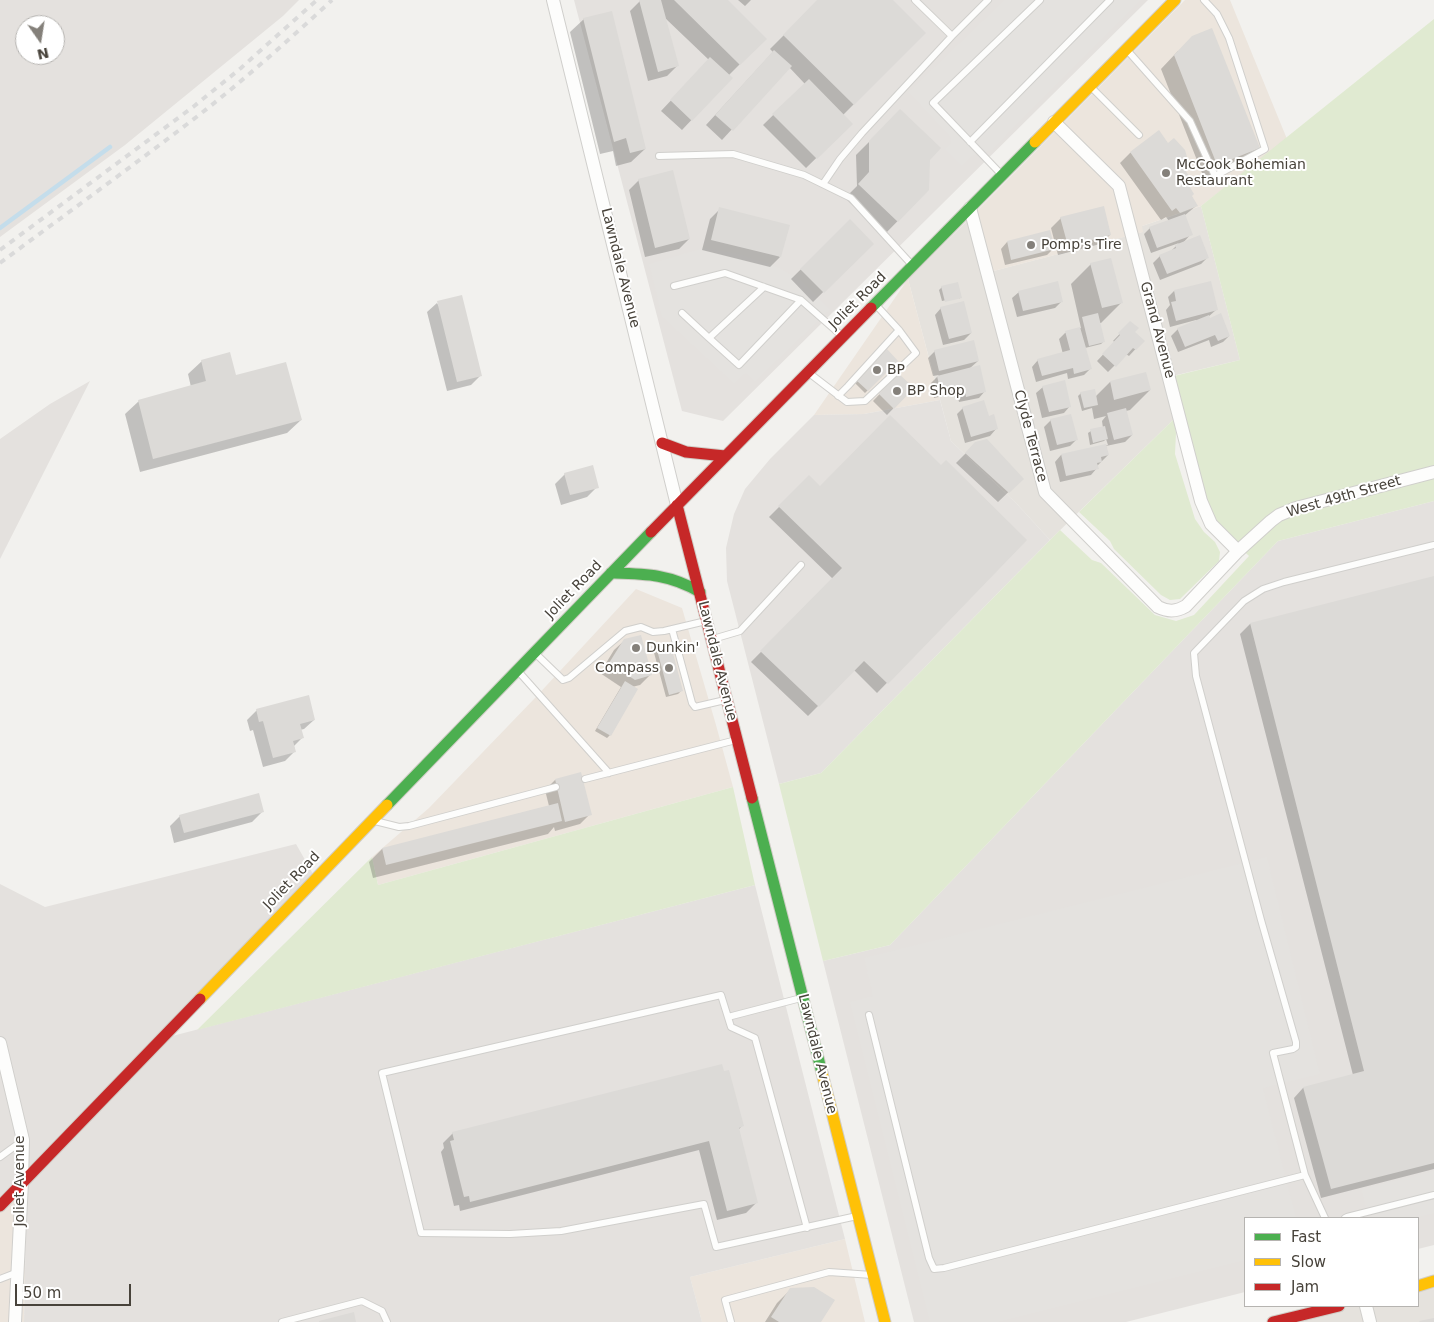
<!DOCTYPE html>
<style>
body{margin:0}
#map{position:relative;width:1434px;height:1322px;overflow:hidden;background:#f2f1ee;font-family:"DejaVu Sans",sans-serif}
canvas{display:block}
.legend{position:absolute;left:1244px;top:1217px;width:175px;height:90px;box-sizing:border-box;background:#fff;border:1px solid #b6b4b1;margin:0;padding:6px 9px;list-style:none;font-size:15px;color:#48433b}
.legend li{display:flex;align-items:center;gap:10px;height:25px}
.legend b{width:25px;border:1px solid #b6b4b1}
.north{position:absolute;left:15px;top:15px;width:50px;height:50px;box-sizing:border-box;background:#fff;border:1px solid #b6b4b1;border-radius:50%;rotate:167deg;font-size:14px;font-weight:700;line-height:20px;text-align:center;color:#48433b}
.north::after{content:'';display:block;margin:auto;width:18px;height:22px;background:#84807a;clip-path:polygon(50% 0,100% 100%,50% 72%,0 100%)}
.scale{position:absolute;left:15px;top:1284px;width:116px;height:22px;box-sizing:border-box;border:2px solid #48433b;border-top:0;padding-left:6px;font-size:15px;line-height:18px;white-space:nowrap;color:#48433b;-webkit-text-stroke:4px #fff;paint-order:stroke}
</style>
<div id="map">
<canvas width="1434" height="1322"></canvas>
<ul class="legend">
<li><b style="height:6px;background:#4caf50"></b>Fast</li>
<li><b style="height:6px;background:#ffc107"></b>Slow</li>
<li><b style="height:6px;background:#c62828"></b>Jam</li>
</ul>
<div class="north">N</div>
<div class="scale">50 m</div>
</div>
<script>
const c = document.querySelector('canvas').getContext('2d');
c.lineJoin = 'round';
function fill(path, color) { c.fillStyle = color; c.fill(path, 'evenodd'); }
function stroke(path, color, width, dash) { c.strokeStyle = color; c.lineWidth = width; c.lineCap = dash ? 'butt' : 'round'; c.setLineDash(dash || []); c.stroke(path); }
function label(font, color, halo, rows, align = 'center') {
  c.font = font + ' "DejaVu Sans",sans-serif'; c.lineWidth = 4; c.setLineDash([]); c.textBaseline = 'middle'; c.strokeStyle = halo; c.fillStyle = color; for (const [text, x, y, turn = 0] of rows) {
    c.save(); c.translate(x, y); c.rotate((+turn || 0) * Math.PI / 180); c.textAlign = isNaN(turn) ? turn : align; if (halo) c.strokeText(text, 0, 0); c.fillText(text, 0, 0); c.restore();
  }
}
fill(new Path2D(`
 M1201 206 1240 360 1164 378 1174 419 1050 540 1017 504 951 441 908 279 968 220 982 274 1142 232V226Z
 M1434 1284V1322H1284L1348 1306H1418V1288Z`), '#e5e2dd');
fill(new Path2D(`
 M1185 0H1230L1287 139 1201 206 1142 226 1143 232 982 274 968 220Z
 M908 279 940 400 864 414 814 415Z
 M636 589 682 608 716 725 733 787 378 885 372 857 429 808 534 699Z
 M27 1171 24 1322H0V1198Z
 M845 1239 865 1322H702L690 1277Z`), '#ece5dd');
fill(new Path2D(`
 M0 0H299L283 16 125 145 0 237ZM25 25H55V55H25Z
 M574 0H1148L723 421 682 411Z
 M90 381 0 559V439L50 404Z
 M940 400 951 441 1017 504 1050 540 821 773 779 784 727 581 726 548 734 514 745 489 770 459 814 415 864 414Z
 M1434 501V1245L1418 1249V1218H1245V1292L1126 1322H914L823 961 890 945 1278 541Z
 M296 844 313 874 153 1041 755 885 845 1239 690 1277 702 1322H24L27 1171 0 1198V884L45 907Z`), '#e4e1de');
fill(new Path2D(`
 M1434 19V501L1278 541 890 945 823 961 779 784 821 773 1060 530 1092 560 1101 563 1155 615 1176 621 1194 615 1249 556 1215 524 1205 499 1174 376 1240 360 1201 206Z
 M1174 419 1176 433 1175 454 1195 519 1204 532 1215 542 1220 552 1219 561 1180 599 1170 600 1161 595 1114 549 1110 541 1079 512Z
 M733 787 755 885 197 1030 372 857 378 885Z`), '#e0ead1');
fill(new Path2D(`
 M1004 0H1141L992 150 974 155 962 166 945 149 951 142 950 137 908 92Z
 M704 248 739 254 780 268 800 280 830 310 755 382 746 373 734 384 662 317 649 264Z
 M1267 857 1320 1074 1263 1088 1296 1218H1245V1260L997 1322H930L850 1002 873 996 864 958Z
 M1434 1171V1213L1415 1218H1368L1361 1189Z`), '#e4e2df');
fill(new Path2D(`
 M644 0H726L765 39 728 76 731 78 682 130 661 111 709 60 664 17 677 66 667 76 648 81 630 11 640 1Z
 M738 0H751L745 6Z
 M819 0H892L925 33 843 115 851 124 806 168 763 125 805 84 789 67 722 140 706 125 773 52 770 49Z
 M584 19 645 149 631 162 616 166 613 151 600 154 570 32Z
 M1178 51 1258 148 1245 161 1204 178 1161 69Z
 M900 111 928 159V190L884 235 845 198 857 186 856 155Z
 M1159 132 1168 144 1187 163 1182 168 1189 178 1185 182 1196 206 1184 216 1191 234 1182 244 1207 258 1201 264 1160 280 1153 263 1160 256 1170 252 1179 243 1151 253 1144 234 1150 228 1169 221 1166 217 1161 220 1120 163 1130 153Z
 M639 180 689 239 679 249 645 257 629 190Z
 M720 209 780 257 770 267 702 250 710 219Z
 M1061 218 1110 235 1100 244 1058 255 1051 228Z
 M850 221 872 244 813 302 791 279Z
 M1007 242 1053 249 1047 255 1005 265 1001 249Z
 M1091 264 1121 303 1101 323H1099L1104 341 1101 344 1085 348 1090 369 1084 375 1068 379 1067 373 1036 382 1032 367 1038 360 1063 354 1059 339 1065 333 1081 328 1071 284Z
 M942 287 960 297 959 299V297L942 301 939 290Z
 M1174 291 1216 310 1208 317 1229 336 1223 342 1211 347 1209 340 1178 352 1171 336 1178 329 1197 321 1196 320 1170 327 1166 310 1170 305 1168 297Z
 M1019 292 1062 301 1055 308 1017 317 1012 298Z
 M437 303 481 375 471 385 447 391 427 312Z
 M941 308 971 333 964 340 943 345 935 315Z
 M1130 323 1133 332 1143 341 1129 356 1126 354 1108 372 1097 361 1115 342 1113 341Z
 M887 351 897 361 865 393 855 383Z
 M935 351 978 361 969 369 985 391 979 398 959 402 957 393 934 398 931 383 939 375 933 376 928 358Z
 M202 361 235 376 301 420 287 433 140 472 125 414 139 401 191 387 188 374Z
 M898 375 913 388 887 415 873 401Z
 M1110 382 1150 390 1130 410 1126 411 1132 435 1125 442 1106 446 1108 455 1097 466V468L1091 475 1060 482 1055 462 1061 455 1108 445 1106 439 1104 441 1090 445 1088 433 1091 431 1103 428 1102 421 1106 416 1094 419 1092 408 1082 411 1078 396 1081 393 1095 397Z
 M1043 387 1070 406 1064 413 1042 418 1036 393Z
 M963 408 988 417 996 429 990 436 965 443 957 414Z
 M1051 420 1076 440 1070 446 1050 451 1044 427Z
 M976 443 1022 479 998 502 956 463Z
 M941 467 1026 540 877 693 854 670 808 716 751 662 833 579 769 517 809 477 820 488Z
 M565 474 597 487 587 497 561 505 555 484Z
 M1434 578V1169L1321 1198 1294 1098 1303 1088 1353 1075 1240 634 1250 624Z
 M625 640 650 675 640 685 632 687 610 735 607 738 595 731 621 687 600 673 614 650Z
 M656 647 681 691 678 694 666 697 653 649Z
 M257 710 314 720 304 729 300 730 302 738 294 746 295 751 285 761 263 767 253 730 250 731 247 720Z
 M580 774 590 814 580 824 555 831 554 827 548 834 373 878 369 862 382 849 549 806 545 790 555 780Z
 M262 812 252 822 174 843 170 826 180 816Z
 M742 1126 738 1130 756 1203 746 1213 717 1220 699 1150 460 1211 459 1205 454 1206 441 1152 444 1148 443 1143 453 1133Z
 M791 1289 820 1322H765L777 1303Z`), '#0003');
stroke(new Path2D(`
 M0 228 110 147`), '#c4ddeb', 4.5);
fill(new Path2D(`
 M639 0H661L679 66 658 72Z
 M674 0H728L767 39 740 65Z
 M817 0H893L926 33 854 105 783 35Z
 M612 11 646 149 630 153 626 138 614 142 583 18Z
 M1212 28 1260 148 1217 165 1174 55 1192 36Z
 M774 50 792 66 733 131 715 115Z
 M710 57 733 78 692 121 670 100Z
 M809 79 853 124 817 159 772 114Z
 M900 109 941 148 930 160 929 190 898 222 858 184 869 172V141Z
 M1159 130 1168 143 1174 138 1185 150 1189 164 1183 167 1191 179 1186 181 1194 194 1192 196 1198 206 1180 213 1176 208 1172 211 1130 152Z
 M673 170 690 239 655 248 638 179Z
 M1104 206 1111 235 1068 246 1060 217Z
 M719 207 790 225 781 257 711 240Z
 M1185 214 1193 235 1157 248 1149 227Z
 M850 219 874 244 824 293 800 269Z
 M1050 230 1055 249 1011 260 1007 241Z
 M1200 235 1209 258 1167 274 1159 255 1176 248 1175 245Z
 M1111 258 1123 303 1102 308 1090 263Z
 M1058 281 1063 302 1023 311 1018 291Z
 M1211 281 1218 310 1176 321 1171 302 1176 301 1174 290Z
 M958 282 962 298 945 302 941 286Z
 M462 295 482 376 457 382 437 301Z
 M964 301 972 333 949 339 940 307Z
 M1098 313 1105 342 1089 346 1082 317Z
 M1221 313 1230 336 1218 341 1215 335 1185 347 1177 328 1209 315 1210 318Z
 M1130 321 1139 328 1135 332 1145 341 1136 350 1133 348 1116 367 1102 354 1120 335 1118 333Z
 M1080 327 1092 369 1074 374 1073 368 1042 376 1037 359 1070 350 1065 331Z
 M974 340 979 361 939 371 934 350Z
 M887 349 898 361 868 391 856 380Z
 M230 352 236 375 286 362 302 420 153 459 138 400 206 381 201 360Z
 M980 365 986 392 966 397 964 387 941 393 937 376Z
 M1146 372 1151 390 1114 400 1110 381Z
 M898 373 914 388 894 409 879 394Z
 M1065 380 1071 407 1049 412 1042 386Z
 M1095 389 1098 405 1084 408 1080 392Z
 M984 400 989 416 994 414 998 429 971 437 962 407Z
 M1126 408 1133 435 1114 440 1107 413Z
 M1071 414 1078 440 1057 445 1050 419Z
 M890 415 941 465 946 460 1027 540 888 684 864 661 819 707 760 651 842 568 778 506 809 475 820 486Z
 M1105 426 1108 439 1093 443 1090 429Z
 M987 439 1024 479 1009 493 965 453 975 442Z
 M1106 444 1109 455 1101 457 1102 462 1097 463 1099 469 1066 476 1061 454Z
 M593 465 599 488 570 495 564 473Z
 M1434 576V1163L1331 1189 1303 1087 1364 1071 1250 623Z
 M641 635 652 675 635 680 609 663 624 639Z
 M670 642 683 691 669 695 656 646Z
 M625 681 638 689 611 736 597 728Z
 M309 695 315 720 300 724 304 738 293 741 296 752 273 758 263 721 259 722 256 709Z
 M581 772 592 815 565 822 555 779Z
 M259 793 264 812 184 833 179 815Z
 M558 803 562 821 386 865 382 848Z
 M722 1064 724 1071 729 1070 744 1126 739 1128 758 1203 727 1211 709 1141 470 1202 469 1196 464 1197 450 1141 454 1140 452 1132Z
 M814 1287 835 1300 821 1322H779L771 1317 790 1288Z
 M354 1312 356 1322H319V1321Z
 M1434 1318V1322H1420L1419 1321Z`), '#dcdad7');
const lane = new Path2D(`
 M952 36 988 0
 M1127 50 1190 121 1215 176 1265 149 1229 38 1217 14 1204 0
 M1091 87 1139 135
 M970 142 1110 0
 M659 156 733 154 804 175 851 198 912 265
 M1000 173 933 103 1040 0
 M823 184 840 159 862 133 952 36 915 0
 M674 286 725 273 801 300 842 336
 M764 287 709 338 739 365 801 300
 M682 313 709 338
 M809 373 847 402 865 401 916 353 899 330 876 305
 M838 396 848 386 899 330
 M672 629 692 703 695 707 725 700
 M713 639 740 631 801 565
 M536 654 563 680 569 678 625 631 641 627 653 632 664 631 706 621
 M518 671 609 773
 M585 779 736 740
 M375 821 399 827 409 826 556 787
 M869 1015 929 1258 934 1269 944 1268 1305 1175
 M728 1017 801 998
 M0 1157 22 1141
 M1325 1218 1305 1175 1273 1053 1293 1049 1296 1047V1042L1261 920 1196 676 1194 653 1244 601 1263 589 1284 582 1434 545
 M1345 1218 1347 1217 1434 1195
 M807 1228 755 1038 731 1027 721 995 382 1073 421 1233 510 1234 561 1231 704 1204 716 1247 857 1216
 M0 1279 18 1272
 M282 1322 362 1301 382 1311 387 1322
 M731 1322 725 1300 829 1272 872 1275`);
const street = new Path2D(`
 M553 0 677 505
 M1054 122 1119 186 1201 501 1211 524 1238 551
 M970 208 1045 492 1158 607C1168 612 1176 612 1186 606L1238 551 1271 521 1279 515 1296 508 1434 472
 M0 1043 23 1140 22 1182 15 1322
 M1366 1306 1370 1322`);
const fast = new Path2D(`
 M871 308 1035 142
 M611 573C646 574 669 574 700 592
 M752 798 822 1073
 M387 805 651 532`);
const slow = new Path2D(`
 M1035 142 1175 0
 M200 999 387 805
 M822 1073 885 1322
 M1418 1286 1434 1281`);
const jam = new Path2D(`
 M662 443 686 452 725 456
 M677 505 752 798
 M651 532 871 308
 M0 1206 200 999
 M1273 1322 1339 1306`);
stroke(lane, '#d0cfcc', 8);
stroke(street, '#d0cfcc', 14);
stroke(fast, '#d0cdc6', 13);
stroke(slow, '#d0cdc6', 13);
stroke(jam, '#d0cdc6', 13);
stroke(lane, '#fdfdfc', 6);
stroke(street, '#fdfdfc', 12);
stroke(fast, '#4caf50', 11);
stroke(slow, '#ffc107', 11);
stroke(jam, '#c62828', 11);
stroke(new Path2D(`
 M0 250 193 107 241 68 317 0
 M0 263C66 214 134 165 199 115 245 79 289 40 332 0`), '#dadada', 4, [6, 6]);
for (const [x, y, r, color] of [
 [1166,173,5,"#84807a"],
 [1031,245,5,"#84807a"],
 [877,370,5,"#84807a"],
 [897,391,5,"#84807a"],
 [636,648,5,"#84807a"],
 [669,668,5,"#84807a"]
]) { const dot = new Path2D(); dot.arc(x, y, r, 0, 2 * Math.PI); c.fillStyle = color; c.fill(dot); stroke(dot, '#fff', 2); }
label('14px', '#48433b', '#fff', [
 ["McCook Bohemian",1176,165],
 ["Restaurant",1176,181],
 ["Pomp's Tire",1041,245],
 ["BP",887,370],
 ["BP Shop",907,391],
 ["Dunkin'",646,648],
 ["Compass",659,668,"right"]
], 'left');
label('14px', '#48433b', '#fff', [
 ["Lawndale Avenue",620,268,76],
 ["Joliet Road",858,301,-45],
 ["Grand Avenue",1157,330,75],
 ["Clyde Terrace",1030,436,75],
 ["West 49th Street",1344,497,-16],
 ["Joliet Road",574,590,-46],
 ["Lawndale Avenue",717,661,76],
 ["Joliet Road",292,881,-46],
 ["Lawndale Avenue",817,1054,76],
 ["Joliet Avenue",20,1181,-90]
]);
</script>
